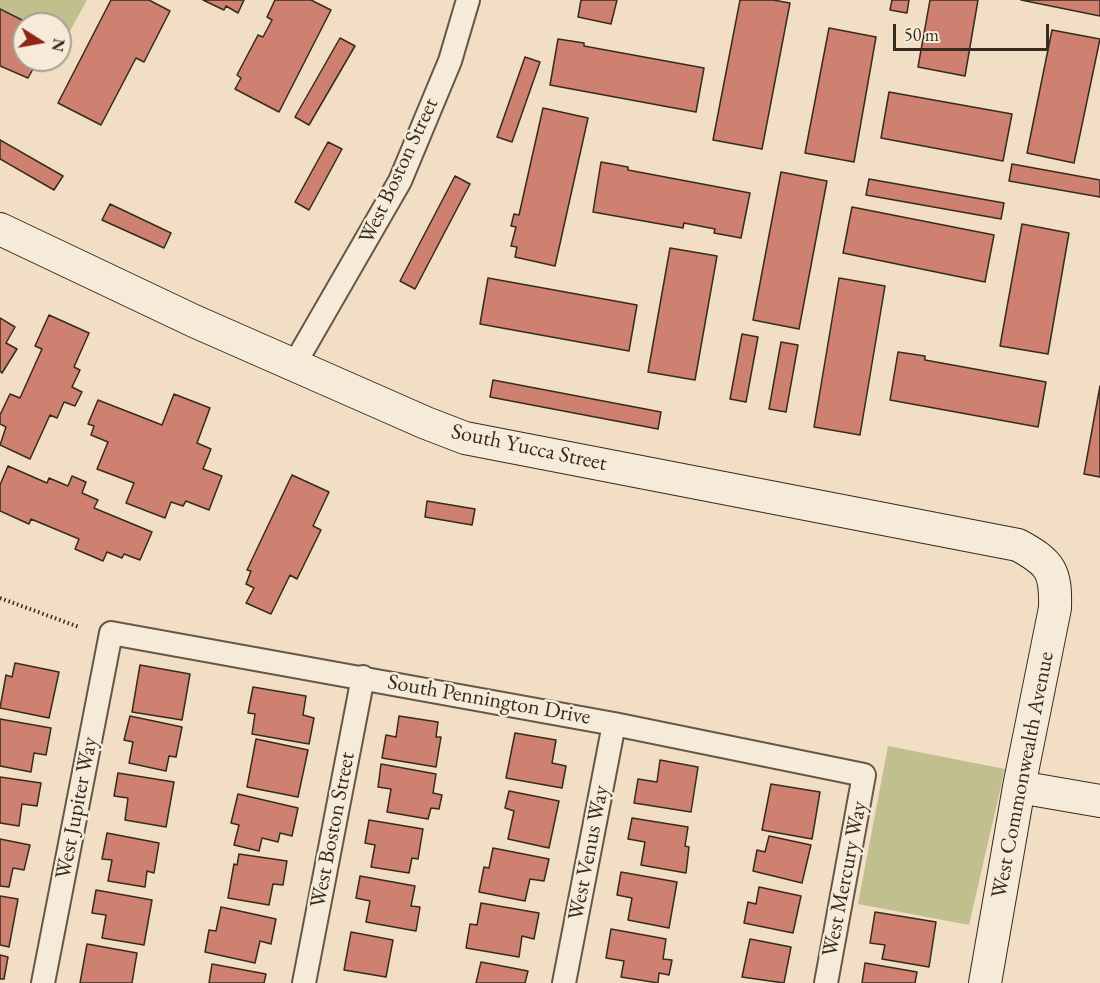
<!DOCTYPE html>
<style>
body{margin:0}
#map{position:relative;width:1100px;height:983px;overflow:hidden;background:#f1dec5;font-family:"EB Garamond",serif}
canvas{display:block}
.north{position:absolute;left:12px;top:12px;width:60px;height:60px;box-sizing:border-box;background:#f6ead9;border:2px solid #a99e8d;border-radius:50%;rotate:101deg;font-size:16px;font-weight:700;line-height:24px;text-align:center;color:#362b1c}
.north::after{content:'';display:block;margin:auto;width:21px;height:27px;background:#8f2418;clip-path:polygon(50% 0,100% 100%,50% 72%,0 100%)}
.scale{position:absolute;left:893px;top:24px;width:156px;height:27px;box-sizing:border-box;border:3px solid #362b1c;border-top:0;padding-left:8px;font-size:18px;line-height:21px;white-space:nowrap;color:#362b1c;-webkit-text-stroke:4px #f6ead9;paint-order:stroke}
</style>
<div id="map">
<canvas width="1100" height="983"></canvas>
<div class="north">N</div>
<div class="scale">50 m</div>
</div>
<script>
const c = document.querySelector('canvas').getContext('2d');
c.lineJoin = 'round';
function fill(path, color) { c.fillStyle = color; c.fill(path, 'evenodd'); }
function stroke(path, color, width, dash) { c.strokeStyle = color; c.lineWidth = width; c.lineCap = dash ? 'butt' : 'round'; c.setLineDash(dash || []); c.stroke(path); }
function label(font, color, halo, rows, align = 'center') {
  c.font = font + ' "EB Garamond",serif'; c.lineWidth = 5; c.setLineDash([]); c.textBaseline = 'middle'; c.strokeStyle = halo; c.fillStyle = color; for (const [text, x, y, turn = 0] of rows) {
    c.save(); c.translate(x, y); c.rotate((+turn || 0) * Math.PI / 180); c.textAlign = isNaN(turn) ? turn : align; if (halo) c.strokeText(text, 0, 0); c.fillText(text, 0, 0); c.restore();
  }
}
fill(new Path2D(`
 M0 0H87L64 42 60 40V24H30L0 8Z
 M888 746 1005 769 969 925 858 904Z`), '#c2bf8f');
const building = new Path2D(`
 M111 0H149L170 11 144 62 136 58 101 125 58 103Z
 M203 0H244L238 13 226 6 224 10Z
 M275 0H311L331 10 279 112 235 89 241 78 237 75 258 35 263 37 272 20 267 17Z
 M581 0H617L611 24 578 17Z
 M740 0H773L790 3 762 149 713 140Z
 M892 0H909L907 13 890 10Z
 M930 0H978L965 76 918 67Z
 M1021 0H1100V16Z
 M0 9 30 24H24V60H38L28 78 0 66Z
 M829 28 876 37 854 162 805 153Z
 M1052 30 1100 39 1074 163 1027 153Z
 M340 38 355 46 309 125 295 117Z
 M558 39 584 43V46L704 68 696 112 550 85Z
 M525 57 540 62 512 142 497 137Z
 M889 92 1012 114 1003 161 881 138Z
 M543 108 588 118 555 266 515 257 517 247 511 246 516 227 511 226 514 214 519 215Z
 M0 140 63 176 54 190 0 159Z
 M328 142 342 149 309 210 295 202Z
 M601 162 628 167V170L750 193 741 238 714 233 715 229 684 223 683 228 593 212Z
 M1012 164 1100 180V197L1009 181Z
 M781 172 827 181 799 329 753 320Z
 M455 176 470 184 415 289 400 281Z
 M869 179 1004 203 1001 219 866 195Z
 M110 204 171 233 164 248 102 220Z
 M852 207 994 235 985 282 843 253Z
 M1022 224 1069 233 1048 354 1000 346Z
 M670 248 717 256 695 380 648 372Z
 M488 278 637 305 629 351 480 324Z
 M839 278 885 286 860 435 814 427Z
 M49 315 89 333 74 367 80 370 72 387 82 392 75 406 64 402 57 418 50 415 30 459 0 445 6 427 0 424V415L10 394 20 398 42 349 35 346Z
 M0 318 15 327 6 343 17 349 2 373 0 371Z
 M742 334 758 337 746 402 730 399Z
 M781 342 798 345 786 412 769 409Z
 M898 352 925 356V360L1046 382 1038 427 890 400Z
 M493 380 661 412 658 429 490 397Z
 M1100 386V477L1084 474Z
 M174 394 210 408 197 443 211 449 203 469 222 476 209 510 186 501 183 506 171 502 165 518 126 503 134 483 97 469 108 442 91 435 94 426 88 424 98 400 162 425Z
 M8 466 47 483 49 478 68 486 72 476 86 482 82 493 98 500 94 508 152 532 140 560 124 554 122 558 107 552 103 561 75 549 79 539 31 519 29 524 0 511V485Z
 M292 475 329 492 313 526 321 530 297 579 290 575 271 614 246 603 254 588 246 584 251 571 247 570Z
 M427 501 475 509 472 525 425 517Z
 M15 663 59 672 49 718 0 708 6 675 12 677Z
 M140 665 190 674 182 720 132 712Z
 M253 687 306 696 303 715 314 718 309 744 252 734 255 714 248 713Z
 M130 716 182 727 176 757 169 756 166 771 129 763 133 742 124 740Z
 M399 716 438 722 436 737H441L436 767 382 758 386 735 396 737Z
 M0 719 51 728 46 755 34 753 31 772 0 766Z
 M515 733 556 740 552 763 566 766 562 788 506 778Z
 M256 739 308 750 298 797 247 787Z
 M660 760 698 767 691 812 634 803 638 779 657 782Z
 M381 764 436 774 433 793 442 795 439 809 431 808 428 819 387 812 391 789 378 787Z
 M118 773 174 782 166 827 125 820 128 798 114 796Z
 M0 777 41 783 37 806 22 804 19 826 0 823Z
 M771 784 820 792 812 839 762 830Z
 M509 791 559 801 549 848 508 839 514 811 505 808Z
 M238 794 298 808 292 836 280 833 278 842 262 838 259 851 234 845 239 825 231 823Z
 M632 818 688 827 685 846 689 847 686 873 641 865 645 842 628 839Z
 M369 820 423 829 418 859 412 858 409 873 371 867 375 845 365 843Z
 M107 833 159 843 154 873 147 871 145 887 108 881 112 860 102 859Z
 M769 836 811 845 802 883 753 871 757 850 765 852Z
 M0 839 30 845 24 870 13 868 9 887 0 886Z
 M493 848 549 859 544 881 530 879 525 901 479 892 484 867 489 868Z
 M239 854 287 861 283 885 273 884 269 905 228 898 234 864 237 865Z
 M621 872 677 882 669 928 628 920 632 898 617 895Z
 M360 876 415 886 411 906 420 907 416 931 366 922 370 901 356 898Z
 M759 887 801 896 793 933 744 923 748 902 756 904Z
 M96 890 152 900 144 945 102 938 106 915 92 913Z
 M0 896 18 899 9 947 0 945Z
 M481 903 539 913 534 939 522 936 519 957 466 948 470 924 477 925Z
 M221 907 276 919 271 944 260 941 255 963 205 952 209 930 216 931Z
 M875 912 936 922 929 967 882 959 885 945 870 943Z
 M611 929 666 939 663 959 672 960 669 975 659 973 658 983 621 977 624 961 606 958Z
 M351 932 393 940 386 977 344 970Z
 M750 939 791 947 784 983 742 977Z
 M87 944 137 953 132 983H80Z
 M0 955 8 957 4 979H0Z
 M481 962 528 971 525 983H476Z
 M865 963 917 972 915 983H862Z
 M212 964 266 974 264 983H209Z`);
fill(building, '#ce8071');
stroke(building, '#362b1c', 1.5);
const street = new Path2D(`
 M294 365 400 181 450 61 468 0
 M43 983 111 633 614 724 864 775 826 983
 M304 983 363 677
 M564 983 614 724`);
const secondary = new Path2D(`
 M0 229 194 321 426 423 465 438 1018 545C1051 563 1056 571 1055 608L1019 787 985 983
 M1019 787 1100 801`);
stroke(street, '#655846', 26);
stroke(secondary, '#362b1c', 34);
stroke(new Path2D(`
 M0 598 79 627`), '#362b1c', 4, [1.5, 3]);
stroke(street, '#f6ead9', 22);
stroke(secondary, '#f6ead9', 32);
label('22px', '#362b1c', '#f6ead9', [
 ["West Boston Street",399,171,-65],
 ["South Yucca Street",529,448,12],
 ["South Pennington Drive",489,700,10],
 ["West Commonwealth Avenue",1023,775,-79],
 ["West Jupiter Way",77,808,-79],
 ["West Boston Street",333,830,-79],
 ["West Venus Way",589,853,-79],
 ["West Mercury Way",845,879,-79]
]);
</script>
